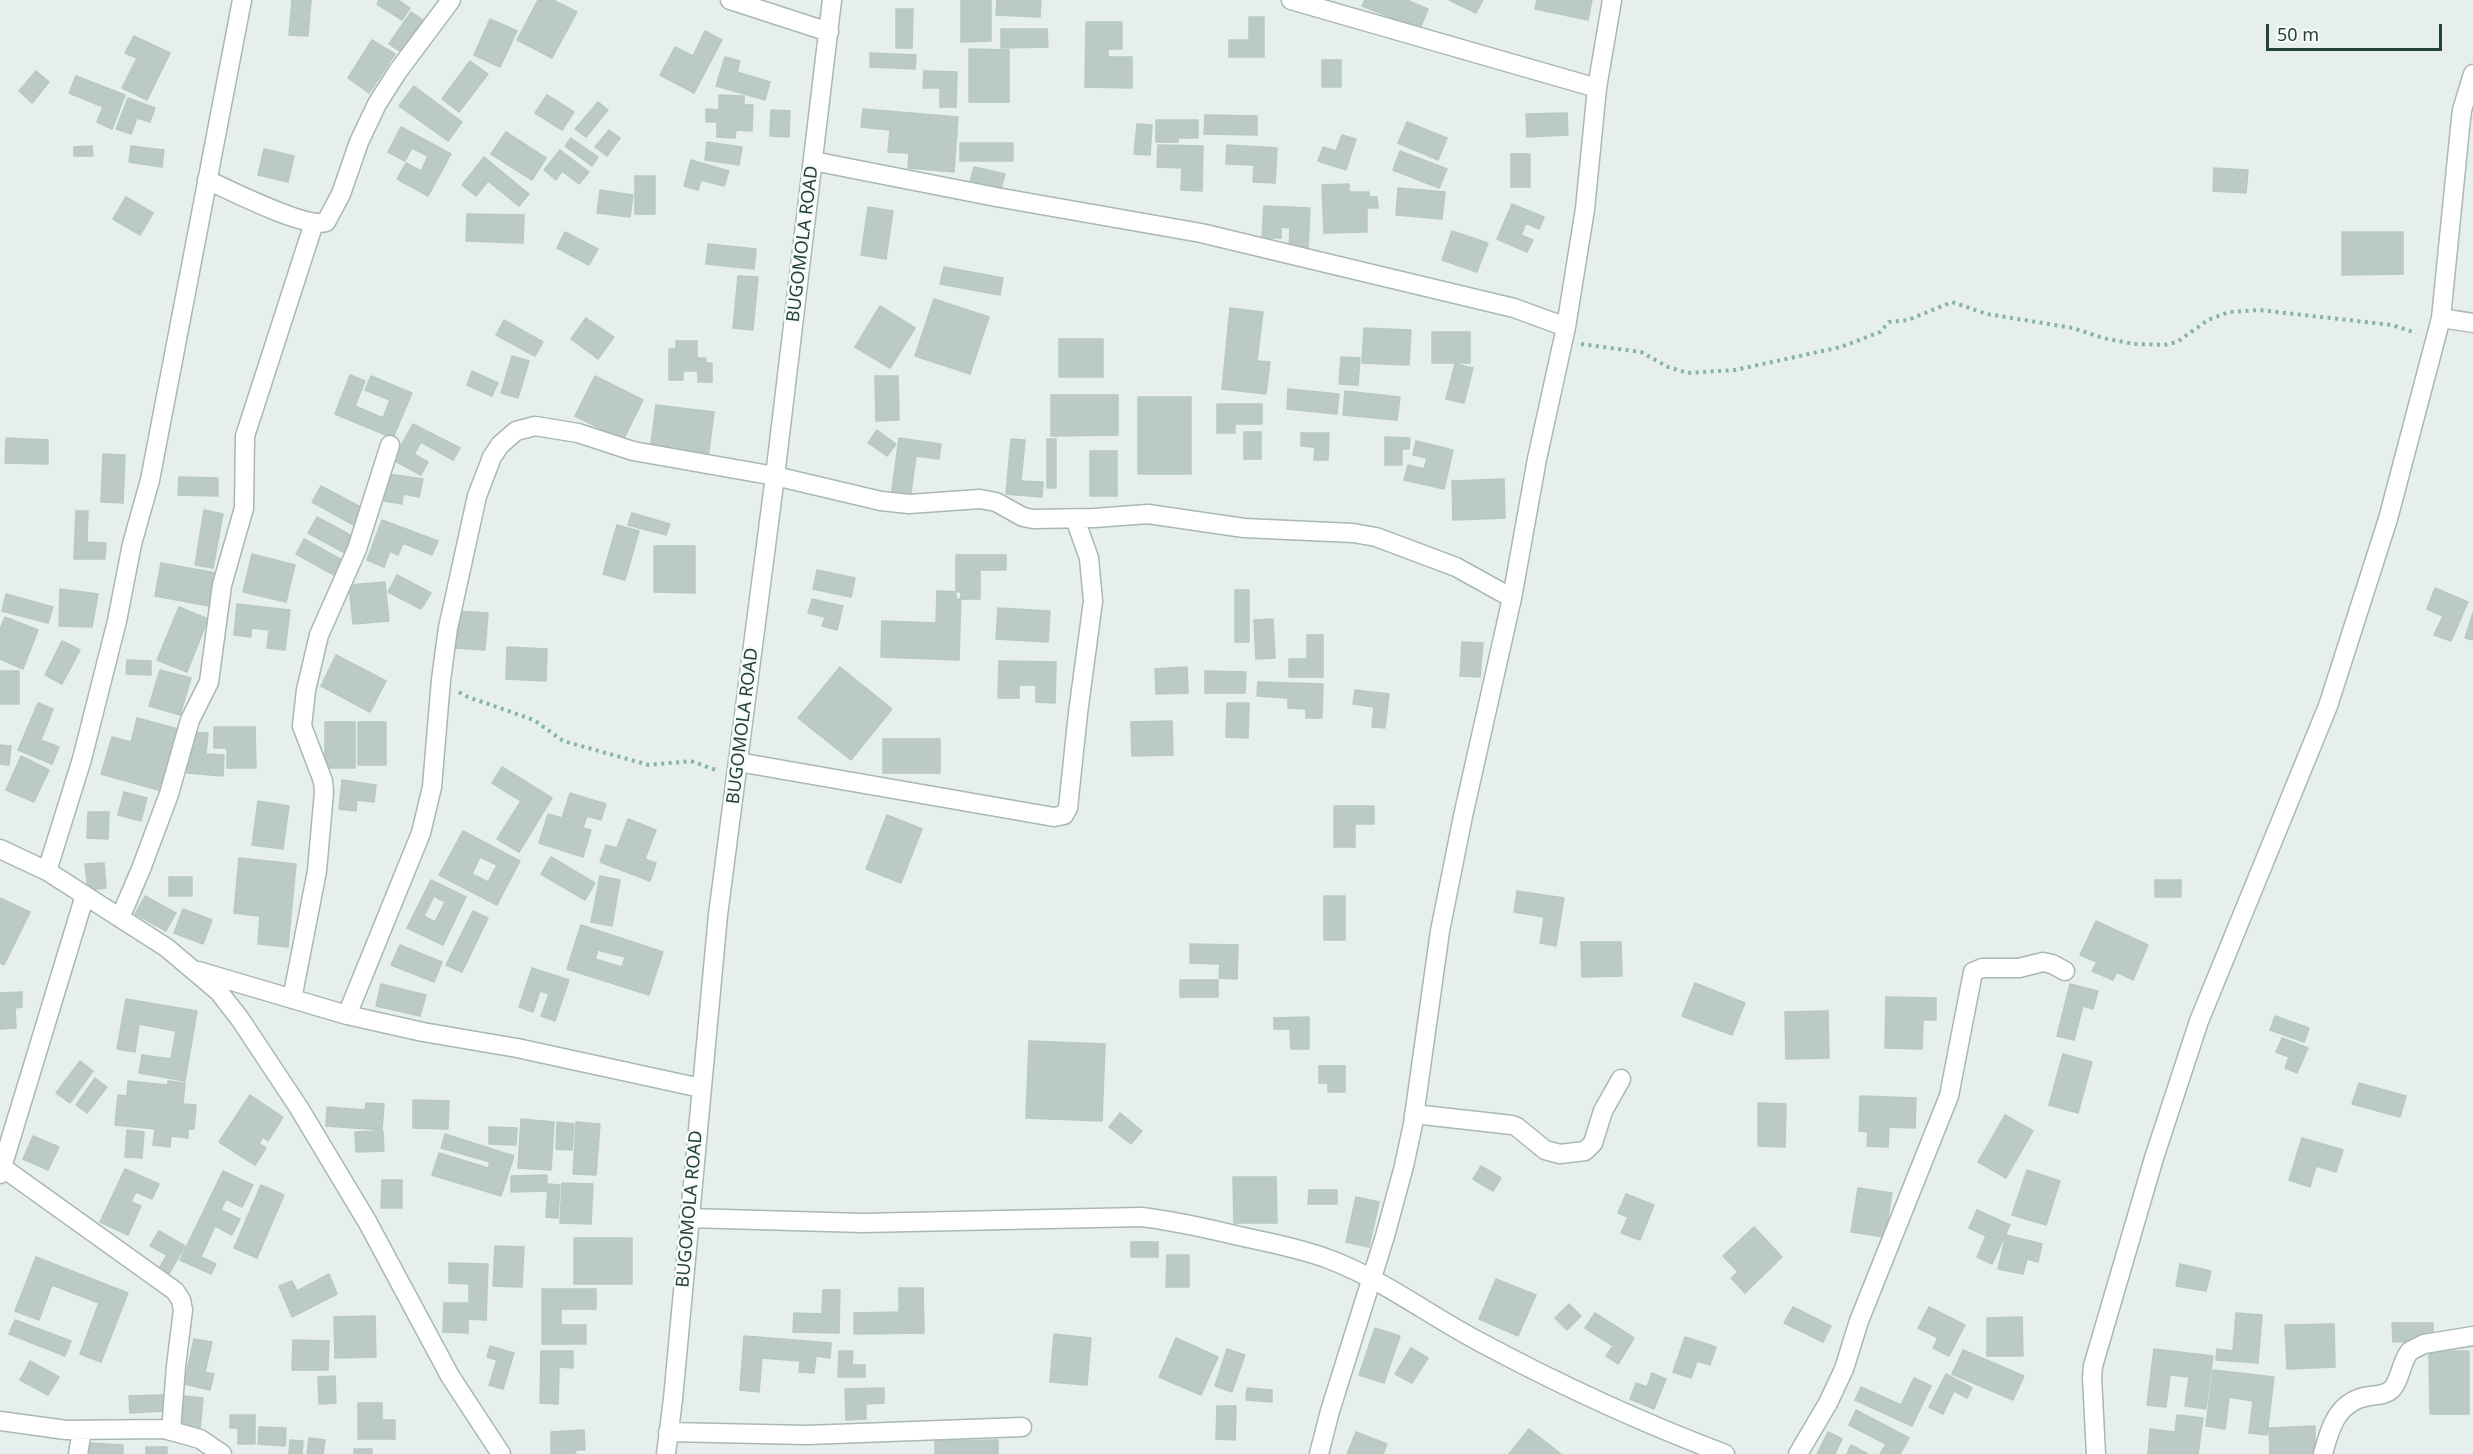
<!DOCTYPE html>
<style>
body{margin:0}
#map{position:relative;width:2473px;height:1454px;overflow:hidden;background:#e6efeb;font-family:"Noto Sans",sans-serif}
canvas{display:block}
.scale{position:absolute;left:2266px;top:24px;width:176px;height:27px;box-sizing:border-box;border:3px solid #24423a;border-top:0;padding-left:8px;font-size:18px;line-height:21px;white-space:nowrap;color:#24423a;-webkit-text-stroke:4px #f7fbf9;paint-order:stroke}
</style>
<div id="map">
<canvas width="2473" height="1454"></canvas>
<div class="scale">50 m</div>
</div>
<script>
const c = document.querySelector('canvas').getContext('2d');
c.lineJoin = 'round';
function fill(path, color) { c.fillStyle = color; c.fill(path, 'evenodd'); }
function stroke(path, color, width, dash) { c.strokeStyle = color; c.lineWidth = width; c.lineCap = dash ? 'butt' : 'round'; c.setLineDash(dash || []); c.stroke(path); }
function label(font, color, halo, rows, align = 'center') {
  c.font = font + ' "Noto Sans",sans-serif'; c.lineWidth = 5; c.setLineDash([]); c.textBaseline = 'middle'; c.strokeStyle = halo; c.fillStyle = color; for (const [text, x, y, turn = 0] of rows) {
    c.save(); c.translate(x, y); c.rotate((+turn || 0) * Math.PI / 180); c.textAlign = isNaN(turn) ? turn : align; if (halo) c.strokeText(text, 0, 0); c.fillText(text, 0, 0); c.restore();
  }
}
const building = new Path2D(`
 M292 0H311L308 36 289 35Z
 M379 0H398L410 8 402 20 377 4Z
 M538 0H553L577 12 552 58 517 40Z
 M961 0H991V41L961 42Z
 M997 0H1041L1040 17 996 15Z
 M1365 0H1407L1428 9 1420 29 1362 6Z
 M1449 0H1483L1476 13Z
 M1537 0H1592L1588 20 1535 9Z
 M896 9H913L912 48H896Z
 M411 12 423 20 401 52 389 44Z
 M1249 17H1264V57H1229V40H1249Z
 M490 19 517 31 500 67 474 55Z
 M1086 22H1122V49H1108V57H1132V88L1085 87Z
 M1001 29H1047L1048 47 1001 48Z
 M705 31 722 40 694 93 660 75 675 47 693 56Z
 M134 36 170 53 147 100 122 88 137 58 125 53Z
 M372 40 395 54 369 93 348 78Z
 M969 49 1009 50V102H969Z
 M870 53 916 55 915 69 870 67Z
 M725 57 740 61 737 72 770 82 765 100 716 86Z
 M1322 60H1341V87H1322Z
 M470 61 488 74 459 112 442 99Z
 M36 71 49 82 32 103 19 91Z
 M924 71 957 72 956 107H940V88H923Z
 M76 76 125 95 112 129 97 122 103 107 69 93Z
 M414 86 462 122 448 141 399 106Z
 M547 95 574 112 562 130 535 113Z
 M719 95 744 96V105H753L752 131 736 130 735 138 717 137V122H706V109L719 110Z
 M128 98 155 108 150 122 137 118 131 134 116 129Z
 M598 102 608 110 586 137 575 129Z
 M863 109 958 117 954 172 908 168 909 153 888 152 890 130 861 127Z
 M771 110 790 111 789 137 770 136Z
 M1567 113 1568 135 1527 137 1526 114Z
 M1205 115 1257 116V135L1204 134Z
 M1156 120H1198V138H1178V142H1156Z
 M1407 122 1447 138 1438 160 1398 143Z
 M1137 124 1152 125 1150 155 1134 154Z
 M401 127 451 154 428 196 397 179 406 163 421 171 428 156 412 148 405 161 388 152Z
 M609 130 620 138 607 156 595 147Z
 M506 132 546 158 532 180 491 154Z
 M1342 135 1356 139 1346 170 1318 161 1323 147 1336 151Z
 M571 138 598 157 592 166 565 146Z
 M707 142 742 147 739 165 705 160Z
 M960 143H1013V161H960Z
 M1158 145 1203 146 1202 191 1181 190 1182 168 1157 167Z
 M1227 145 1277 148 1275 183 1253 182 1254 165 1226 164Z
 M92 146 93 156H74V147Z
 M131 146 164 150 162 167 129 162Z
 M264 149 294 156 288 182 258 175Z
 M560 150 589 172 579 184 562 171 556 180 544 170Z
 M1400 151 1447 169 1439 188 1393 170Z
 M1511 154H1530V187H1511Z
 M484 157 529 194 519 206 488 181 476 196 462 185Z
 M691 160 729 171 724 186 701 180 698 190 684 186Z
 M974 167 1005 174 1000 193 969 185Z
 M2214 168 2248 170 2246 193 2213 191Z
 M635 176H655V214H635Z
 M1349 184V192H1369V197H1377L1378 208H1367V232L1324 233 1322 185Z
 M1398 188 1445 192 1442 219 1396 215Z
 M600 190 633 195 630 217 597 213Z
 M126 197 153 213 140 235 113 219Z
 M1512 204 1544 217 1539 229 1526 223 1521 235 1533 240 1527 252 1497 239Z
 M1264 206 1310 208 1308 250 1289 249 1290 228 1281 227V238H1262Z
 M868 207 893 211 886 259 861 255Z
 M467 214 524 215 523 243 466 241Z
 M1452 231 1488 243 1477 272 1442 260Z
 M565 232 598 249 589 265 557 248Z
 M2342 232H2403V274L2342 275Z
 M708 244 756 249 754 269 706 264Z
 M944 267 1003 278 1000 295 940 284Z
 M738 276 758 277 753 330 733 328Z
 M934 299 989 317 970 374 915 356Z
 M880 306 915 328 890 368 855 347Z
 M1230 308 1263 312 1257 361 1270 362 1266 394 1222 389Z
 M586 318 614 337 598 359 571 339Z
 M504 320 543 342 535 356 496 335Z
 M1364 328 1411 330 1409 365 1362 363Z
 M1432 332H1470V363H1432Z
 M1059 339H1103V377H1059Z
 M676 341H697V358H706V363H712V382H698V371H683V380H669V349H676Z
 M512 356 529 361 518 398 501 393Z
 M1341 357 1360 358 1358 385 1339 384Z
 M1455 364 1473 368 1464 403 1446 399Z
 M472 371 498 383 492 396 467 385Z
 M350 375 365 381 355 406 383 418 390 400 365 390 371 376 412 393 393 438 335 414Z
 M595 376 643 400 623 440 575 416Z
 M875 376H898L899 420 876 421Z
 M1288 389 1339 394 1337 414 1287 409Z
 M1345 391 1400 397 1397 420 1343 415Z
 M1051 395H1118V435L1051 436Z
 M1138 397H1191V474H1138Z
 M1217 404H1262V424H1235V433H1217Z
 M656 405 714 412 708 458 650 451Z
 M413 424 460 448 453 460 421 442 414 454 428 462 421 475 393 460Z
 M877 430 896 444 887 456 868 443Z
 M1244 432H1261V459H1244Z
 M1301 433H1329L1328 460H1314L1315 447 1301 446Z
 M1385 437 1410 438 1409 449H1402V465H1385Z
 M6 438 48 440V464L5 463Z
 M899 438 941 444 939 459 916 456 910 500 891 497Z
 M1011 439 1025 440 1021 481 1043 482 1042 497 1006 494Z
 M1047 439H1056V488H1047Z
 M1416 441 1453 450 1444 489 1404 480 1408 465 1424 469 1427 458 1413 455Z
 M1090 451H1117V496H1090Z
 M103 454 125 455 123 503 101 502Z
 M388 474 423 479 419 497 403 494 402 504 384 501Z
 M179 477 218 478V496L178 495Z
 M1504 479 1505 518 1453 520 1452 481Z
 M321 486 368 511 359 528 312 502Z
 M204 510 223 514 213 568 195 565Z
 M76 511H88L87 542 106 543 105 559H74Z
 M632 513 670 524 666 535 628 525Z
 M317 517 354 537 345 553 308 533Z
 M382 520 438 541 432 555 403 543 398 555 390 551 384 567 367 560Z
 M617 525 639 531 625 580 603 574Z
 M304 539 342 560 334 575 296 554Z
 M654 546H695V593L654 592Z
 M252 554 295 565 286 602 243 592Z
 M956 555H1006V570H980V599H956Z
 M161 563 216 573 209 606 155 596Z
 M817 570 855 578 851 597 813 589Z
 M397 575 431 593 421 609 388 592Z
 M385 582 389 621 353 624 349 585Z
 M2435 588 2468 602 2451 641 2434 635 2443 616 2427 609Z
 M60 589 98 594 92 627 59 626Z
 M1235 590H1249V642H1235Z
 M937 591 961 592 959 660 881 657 882 621 936 623Z
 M6 594 53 607 48 623 2 611Z
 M812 599 843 606 837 630 822 626 825 617 808 613Z
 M237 604 290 610 285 650 267 648 269 630 251 628V637L234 635Z
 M179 607 208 619 187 672 157 660Z
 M998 608 1050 611 1048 642 996 639Z
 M457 611 488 613 485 650 454 648Z
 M2473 613V640L2465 638Z
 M5 617 38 630 23 669 0 659V629Z
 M1273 619 1275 658 1256 659 1254 620Z
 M1307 635H1323V677H1289V659H1307Z
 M62 641 80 650 62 684 45 675Z
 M1462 642 1483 643 1480 677 1460 676Z
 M507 647 547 649 546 681 506 679Z
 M336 655 386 681 370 712 321 686Z
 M127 660 151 661V675L126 674Z
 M999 661 1056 662 1055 703 1036 702V685H1019V698H998Z
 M840 667 892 709 851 760 798 718Z
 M1187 667 1188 693 1156 694 1155 669Z
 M160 670 191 678 180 715 149 706Z
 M0 671H19V704H0Z
 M1205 671 1246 672 1245 693H1205Z
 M1258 682 1323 684 1322 718H1306V709L1288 708V698L1257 696Z
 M1355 690 1389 694 1385 728 1372 727 1374 707 1353 704Z
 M38 703 53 709 41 740 59 747 52 764 18 750Z
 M1227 703H1249L1248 738 1226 737Z
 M137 718 182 730 158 790 101 774 112 737 131 742Z
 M1172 721 1173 755 1132 756 1131 722Z
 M325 722H355V768H325Z
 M358 722H386V765H358Z
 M214 727H255L256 768H227V748H214Z
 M190 732 208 733 206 754 224 755 223 776 187 773Z
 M883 739H940V773H883Z
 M0 745 11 746 9 765 0 764Z
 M21 756 49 770 34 802 6 790Z
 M502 767 552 798 519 852 497 839 521 801 492 783Z
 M342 780 376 785 374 802 357 800 356 811 339 809Z
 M124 792 147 798 141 821 118 815Z
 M570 793 606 804 601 820 587 816 583 828 591 830 583 857 539 843 548 814 562 818Z
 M258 801 289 806 283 849 252 845Z
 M1334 806H1374V824H1355V847H1334Z
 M88 812H109L108 839 87 838Z
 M887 815 922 829 901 883 866 869Z
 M628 819 656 830 645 859 656 863 650 881 600 862 606 845 617 848Z
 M463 831 520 861 497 905 439 875ZM480 857 497 865 488 882 472 874Z
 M551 857 595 883 585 900 541 874Z
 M239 858 296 864 288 947 258 944 260 916 234 913Z
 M104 863 106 888 88 890 85 864Z
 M600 876 620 880 612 926 591 922Z
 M169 877H192V896H169Z
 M431 880 466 897 443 945 407 928ZM434 896 445 902 435 922 424 916Z
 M2155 880H2181V897H2155Z
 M1517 891 1564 898 1556 946 1540 943 1544 917 1514 912Z
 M145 896 176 913 166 931 135 914Z
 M1324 896H1345V940H1324Z
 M0 898 30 912 4 965 0 963Z
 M183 909 212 920 203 944 174 933Z
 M473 911 488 918 462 972 446 965Z
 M2096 921 2148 945 2133 980 2117 972 2113 980 2092 971 2097 962 2080 955Z
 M581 925 663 952 649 995 567 969ZM598 950 625 957 622 967 595 959Z
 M1581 942H1621L1622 976 1582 977Z
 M1190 944 1238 945 1237 979 1219 978 1220 964 1190 963Z
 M400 945 442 962 434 982 391 965Z
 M532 968 569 980 555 1021 541 1016 549 994 540 991 533 1012 519 1007Z
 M1180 980H1218V997H1180Z
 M1695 983 1745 1003 1732 1035 1682 1016Z
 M381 984 426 995 420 1016 376 1006Z
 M2070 984 2098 991 2093 1009 2083 1006 2074 1040 2057 1036Z
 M22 992V1007L15 1008 16 1028 0 1029V993Z
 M1886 997 1936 998V1020H1923L1922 1049 1885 1048Z
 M126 999 197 1011 185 1081 139 1073 142 1055 171 1059 176 1031 139 1024 135 1052 117 1049Z
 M1828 1011 1829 1058 1786 1059 1785 1012Z
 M2275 1016 2309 1028 2304 1042 2270 1030Z
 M1309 1017V1049H1291L1290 1029H1274V1018Z
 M2282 1038 2308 1048 2297 1073 2285 1068 2289 1057 2276 1052Z
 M1029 1041 1105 1044 1102 1121 1026 1118Z
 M2063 1054 2092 1062 2078 1113 2049 1105Z
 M80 1061 93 1071 70 1103 56 1093Z
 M1319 1066H1345V1092H1328V1083H1319Z
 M95 1078 107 1087 87 1113 76 1105Z
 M128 1081 168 1085V1081L185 1083 183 1104 196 1105 194 1129H188V1138L171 1136 170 1147 153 1145 155 1129 115 1125 118 1095 127 1096Z
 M2359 1083 2406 1096 2400 1117 2352 1104Z
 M250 1095 283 1117 268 1141 263 1137 259 1143 266 1148 255 1165 219 1142Z
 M1860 1096 1916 1098 1915 1128 1889 1127 1888 1147 1867 1146 1868 1132 1859 1131Z
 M413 1100 449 1101 448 1129 413 1128Z
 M366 1103 384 1104 382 1130 326 1126 327 1107 365 1110Z
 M1758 1103 1786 1104 1785 1147 1758 1146Z
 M1120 1113 1142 1131 1131 1144 1109 1127Z
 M2005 1115 2033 1131 2006 1178 1978 1162Z
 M521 1119 554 1122 551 1170 518 1168Z
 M557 1122 574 1124 572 1150 556 1149Z
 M576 1122 600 1124 596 1175 573 1174Z
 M489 1127 517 1128 516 1145 489 1144Z
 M127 1130 144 1132 142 1158 125 1157Z
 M383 1131 384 1151 356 1152 355 1132Z
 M445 1134 514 1156 501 1196 432 1175 439 1153 488 1168 490 1162 441 1148Z
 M33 1136 59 1147 48 1170 23 1159Z
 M2302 1138 2343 1150 2336 1172 2316 1166 2310 1187 2289 1180Z
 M1481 1166 1501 1178 1493 1191 1473 1179Z
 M125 1169 159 1184 152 1199 136 1192 131 1202 141 1206 128 1235 100 1222Z
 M2027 1170 2060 1181 2046 1225 2012 1215Z
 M223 1171 253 1185 242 1207 226 1199 221 1210 240 1219 232 1235 215 1226 201 1257 216 1264 211 1274 180 1260Z
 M547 1175V1191L511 1192V1176Z
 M1233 1177H1276L1277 1223H1234Z
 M382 1180H402V1208H381Z
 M562 1183 593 1184 591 1224 560 1223Z
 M548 1184 560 1185 558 1218 546 1217Z
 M261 1185 284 1195 257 1258 234 1248Z
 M1858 1188 1892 1193 1885 1237 1851 1232Z
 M1309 1190H1337V1204H1308Z
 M1626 1194 1654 1205 1640 1240 1621 1233 1628 1217 1618 1213Z
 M1356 1197 1379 1202 1369 1247 1346 1242Z
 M1977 1210 2010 1225 1992 1264 1977 1257 1986 1236 1969 1228Z
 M1754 1227 1782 1257 1745 1293 1731 1278 1738 1272 1723 1256Z
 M159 1231 185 1246 167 1277 157 1272 167 1255 150 1246Z
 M2006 1235 2042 1244 2038 1262 2027 1259 2023 1274 1998 1269Z
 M574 1238H632V1284H574Z
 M1131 1242H1158V1257H1131Z
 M495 1246 524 1247 522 1287 493 1286Z
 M1167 1255H1189V1287H1166Z
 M36 1257 128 1293 101 1362 80 1354 99 1303 52 1285 39 1320 15 1311Z
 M449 1263 488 1264 486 1320 468 1319V1333L443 1332 444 1303H469V1284L449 1283Z
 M2180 1264 2211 1271 2206 1291 2176 1286Z
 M329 1274 337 1294 292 1317 279 1286 292 1281 297 1291Z
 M1496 1279 1536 1295 1518 1336 1479 1319Z
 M899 1288H923L924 1333 854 1334V1313L899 1312Z
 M542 1289H596V1309H561V1325H586V1344H542Z
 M823 1290H840L839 1333 793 1332 794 1313 822 1314Z
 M1569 1304 1581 1316 1567 1330 1555 1318Z
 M1793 1307 1831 1326 1823 1342 1784 1323Z
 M1929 1307 1965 1325 1949 1356 1933 1348 1938 1338 1918 1328Z
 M1595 1313 1634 1338 1618 1364 1606 1356 1613 1346 1585 1328Z
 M2236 1313 2262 1315 2258 1363 2216 1360 2217 1349 2233 1351Z
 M375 1316 376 1357 335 1358 334 1317Z
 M2022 1317 2023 1356H1987V1318Z
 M15 1320 71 1341 65 1356 9 1334Z
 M2392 1323H2433V1341L2393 1342Z
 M2334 1324 2335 1367 2287 1369 2285 1325Z
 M1375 1328 1400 1336 1384 1383 1359 1375Z
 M1054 1334 1091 1338 1087 1385 1050 1382Z
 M744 1336 831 1343 830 1358 816 1356 814 1373 799 1372 800 1361 762 1358 759 1392 740 1390Z
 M1685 1337 1716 1347 1710 1365 1697 1361 1691 1378 1673 1372Z
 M1176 1338 1218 1357 1201 1395 1159 1377Z
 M194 1339 212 1342 205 1372 214 1374 210 1390 184 1384Z
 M293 1340 329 1341 328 1370H292Z
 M490 1346 514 1353 503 1389 489 1385 497 1360 487 1357Z
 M1411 1348 1428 1358 1412 1383 1395 1374Z
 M1227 1349 1245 1355 1232 1392 1215 1386Z
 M2154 1349 2213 1356 2206 1409 2185 1406 2189 1377 2170 1375 2166 1407 2147 1405Z
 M1963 1350 2024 1376 2013 1400 1952 1374Z
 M541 1351H573V1368L559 1367 558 1404 540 1403Z
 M839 1351H853L852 1365H865V1377H838Z
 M2429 1351H2469V1414H2430Z
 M30 1361 59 1377 48 1395 20 1380Z
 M2213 1370 2274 1377 2267 1435 2249 1433 2253 1401 2229 1397 2225 1429 2206 1426Z
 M1652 1373 1666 1379 1654 1409 1630 1399 1636 1383 1647 1387Z
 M1946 1374 1972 1388 1967 1398 1954 1391 1943 1414 1929 1407Z
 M335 1376 336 1403 319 1404 318 1377Z
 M1914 1378 1931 1386 1912 1426 1855 1400 1861 1387 1901 1405Z
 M884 1388V1403L866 1404V1419L846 1420 845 1389Z
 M1247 1388 1272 1390V1402L1246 1400Z
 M164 1395 165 1411 130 1413 129 1396Z
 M184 1396 203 1398 200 1429 181 1427Z
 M358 1403H382V1420H395V1439H358Z
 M1217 1406H1236L1235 1440 1216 1439Z
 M1856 1410 1909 1438 1900 1454H1880L1886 1444 1849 1425Z
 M230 1415H255V1444H238V1428H230Z
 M2177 1415 2203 1418 2198 1454H2148L2150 1429 2175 1432Z
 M2315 1426V1454H2270L2269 1428Z
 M259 1427 286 1428 285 1446 258 1444Z
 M1529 1429 1561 1454H1509Z
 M584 1430 585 1450H575L576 1454H551V1432Z
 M1356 1432 1387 1444 1383 1454H1347Z
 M1828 1432 1842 1439 1835 1454H1817Z
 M309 1438 325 1440 323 1454H307Z
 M290 1440 303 1441 302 1454H289Z
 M998 1440V1454H935V1441Z
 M88 1443 123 1445V1454H88Z
 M1851 1445 1868 1454H1847Z
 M146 1447H167V1454H146Z
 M354 1449H372V1454H354Z`);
fill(building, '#bbcac4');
stroke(building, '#b8c9c2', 1.5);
const minor = new Path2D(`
 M730 0 829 32
 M1291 0 1597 88
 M813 161 996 197 1201 233 1514 308 1566 327
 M207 180C230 190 305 229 326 222L341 194 359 142 377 104 398 71 451 0
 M2441 318 2473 323
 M738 762 1054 817 1064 815 1068 808 1078 713 1093 601 1089 558 1075 519
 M0 849 47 871 167 948 219 992 240 1019 299 1108 368 1223 450 1376 501 1454
 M47 871 82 759 117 621 132 544 150 480 242 0
 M120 918 141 869 169 794 190 720 209 682 222 585 244 508 245 436 314 223
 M198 971 347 1015 423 1032 517 1048 701 1088
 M292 999 317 871 324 792 323 781 302 726 306 690 319 635 357 549 390 445
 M347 1015 421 833 432 787 441 680 448 628 477 496 492 457 500 445 516 431 535 426 578 433 633 451 775 476 881 501 909 504 980 499 996 502 1023 517 1033 519 1094 518 1148 514 1244 528 1353 533 1376 537 1456 567 1512 598
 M1414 1114 1512 1125 1517 1127 1545 1150 1560 1154 1585 1151 1593 1143 1603 1111 1621 1079
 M2 1167 175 1291 181 1300 183 1310 176 1366 171 1431
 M0 1174 85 895
 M689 1218 863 1223 1141 1217C1178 1221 1213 1230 1248 1238 1276 1244 1305 1250 1331 1260 1383 1280 1429 1315 1478 1341 1558 1384 1640 1422 1725 1454
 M0 1421 66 1430 164 1429 200 1439 222 1454
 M668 1432 807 1435 1022 1427
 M78 1454 82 1430
 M666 1454 673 1399 718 915 775 476 832 0
 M1319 1454 1330 1411 1385 1236 1404 1166 1413 1124 1440 931 1463 816 1512 598 1537 459 1566 327 1585 209 1597 88 1612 0
 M1798 1454 1828 1403 1844 1369 1859 1321 1949 1096 1973 972 1982 968H2019L2043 962 2052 964 2065 971
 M2096 1454 2092 1377 2093 1366 2154 1158 2199 1021 2328 706 2388 519 2441 318 2460 128 2462 110 2473 74
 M2323 1454C2330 1427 2338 1400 2370 1396 2378 1395 2386 1395 2392 1389 2401 1379 2401 1361 2410 1351L2424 1344 2473 1336`);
stroke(minor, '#a8b8b2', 21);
stroke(new Path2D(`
 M1581 344 1641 352 1668 367 1688 373 1735 370 1841 347 1880 332 1889 322 1908 320 1952 302 1987 314 2073 328 2103 338 2134 344 2164 345 2177 342 2208 320 2229 312 2259 310 2392 325 2416 333
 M459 692 468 697 534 720 563 741 649 765 691 761 716 770`), '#86b3a5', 4, [3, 4.5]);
stroke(minor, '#fff', 18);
label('18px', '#24423a', '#f7fbf9', [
 ["BUGOMOLA ROAD",803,244,-83],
 ["BUGOMOLA ROAD",743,726,-83],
 ["BUGOMOLA ROAD",690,1209,-85]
]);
</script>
